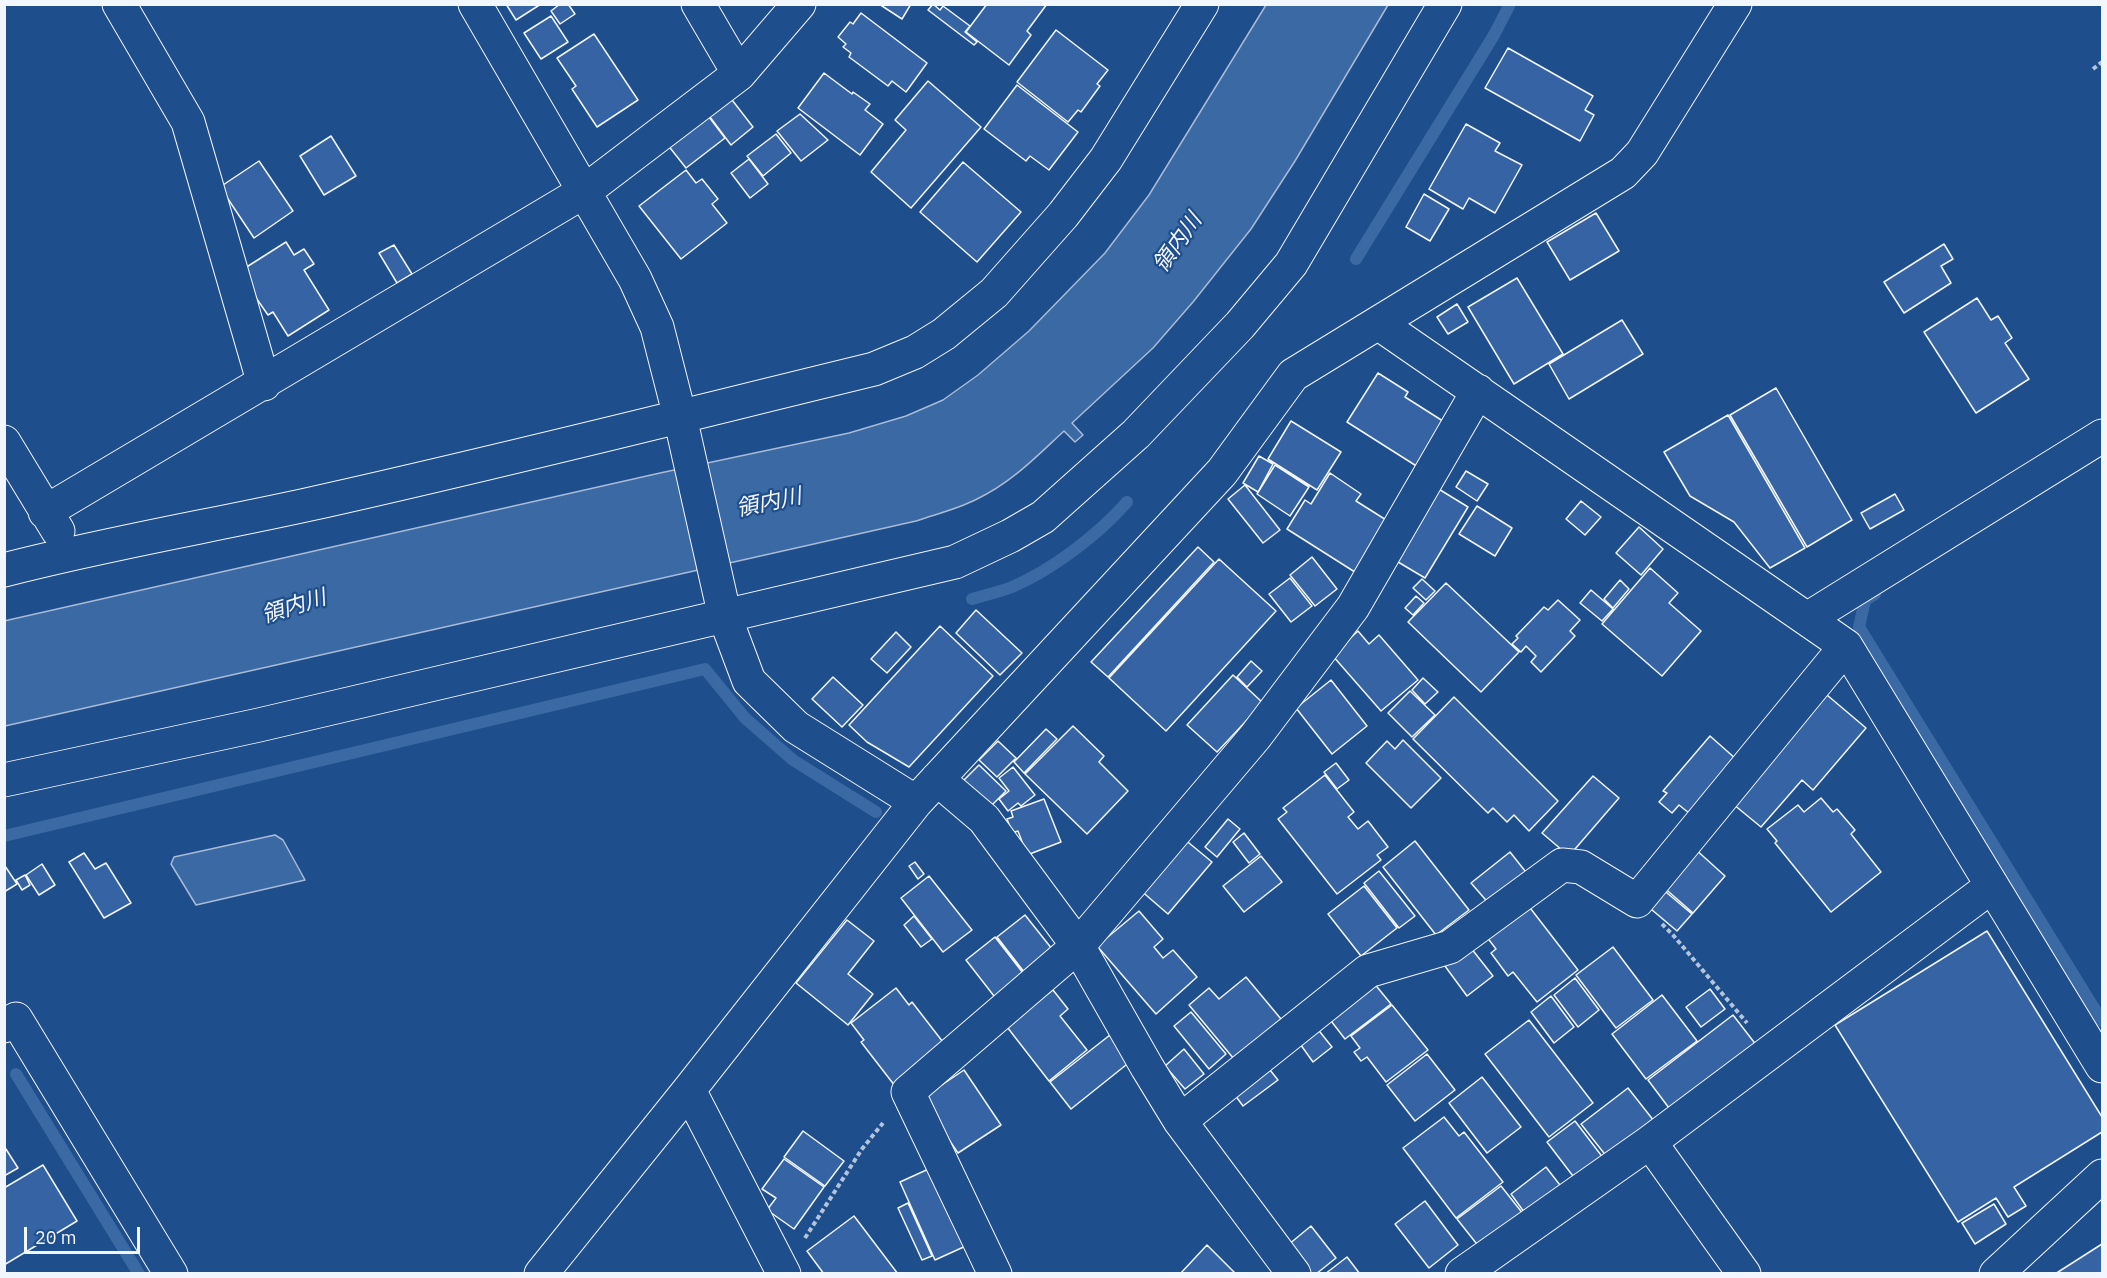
<!DOCTYPE html>
<meta charset="utf-8">
<style>
body{margin:0}
#map{position:relative;width:2107px;height:1278px;overflow:hidden;background:#1f4e8c;font-family:"IBM Plex Sans",sans-serif}
canvas{display:block}
.frame{position:absolute;inset:0;border:6px solid #f2f6ff;pointer-events:none}
.scale{position:absolute;left:24px;top:1227px;width:116px;height:27px;box-sizing:border-box;border:3px solid #f2f6ff;border-top:0;padding-left:8px;font-size:18px;line-height:21px;white-space:nowrap;color:#f2f6ff;-webkit-text-stroke:4px #1f4e8c;paint-order:stroke}
</style>
<div id="map">
<canvas width="2107" height="1278"></canvas>
<div class="frame"></div>
<div class="scale">20 m</div>
</div>
<script>
const c = document.querySelector('canvas').getContext('2d');
c.lineJoin = 'round';
function fill(path, color) { c.fillStyle = color; c.fill(path, 'evenodd'); }
function stroke(path, color, width, dash) { c.strokeStyle = color; c.lineWidth = width; c.lineCap = dash ? 'butt' : 'round'; c.setLineDash(dash || []); c.stroke(path); }
function label(font, color, halo, rows, align = 'center') {
  c.font = font + ' "IBM Plex Sans","Noto Sans JP",sans-serif'; c.lineWidth = 4.5; c.setLineDash([]); c.textBaseline = 'middle'; c.strokeStyle = halo; c.fillStyle = color; for (const [text, x, y, turn = 0] of rows) {
    c.save(); c.translate(x, y); c.rotate((+turn || 0) * Math.PI / 180); c.textAlign = isNaN(turn) ? turn : align; if (halo) c.strokeText(text, 0, 0); c.fillText(text, 0, 0); c.restore();
  }
}
const water = new Path2D(`
 M1266 5H1388L1295 161 1251 229 1193 302 1153 348 1072 423 1083 435 1075 442 1064 431C1037 456 1011 483 977 499 958 509 936 514 916 521L5 726 4 621 660 473 849 433 906 416 943 400 978 375 1029 331 1105 253 1149 195Z
 M275 835 283 840 305 880 196 905 171 864 174 857Z`);
fill(water, '#3b69a3');
stroke(water, '#a8bbd7', 1.5);
stroke(new Path2D(`
 M1356 259 1494 35 1510 4
 M1875 594 1865 600 1859 627 2102 1021
 M972 599C985 595 999 592 1012 587 1052 570 1098 535 1127 502
 M4 836 705 669 745 718 793 760 876 812
 M16 1074 139 1274`), '#3b69a3', 12);
const building = new Path2D(`
 M506 4H541L516 20Z
 M560 4H568L575 14 560 24 551 11Z
 M879 4H911L902 19Z
 M933 4 940 10 943 6 970 26 965 32 977 42 974 45 928 10Z
 M987 4H1047L1027 31 1031 35 1009 65 966 32Z
 M861 13 927 63 906 92 892 81 888 86 849 57 851 53 843 47 846 44 838 37 850 22 853 24Z
 M551 16 568 42 541 59 524 33Z
 M1056 30 1108 70 1097 84 1100 86 1081 112 1078 110 1068 122 1017 82Z
 M594 34 638 100 597 127 572 89 576 86 557 58Z
 M1508 48 1593 96 1585 110 1594 115 1580 141 1485 88Z
 M824 73 852 94 853 92 870 104 865 110 883 124 860 155 798 108Z
 M928 81 981 127 911 208 871 172 906 130 895 120Z
 M1017 85 1078 132 1049 170 1030 156 1026 161 984 129Z
 M729 96 753 127 731 145 707 113Z
 M706 113 725 138 686 168 667 144Z
 M800 114 828 140 801 161 777 131Z
 M1466 124 1500 143 1495 151 1522 165 1495 213 1469 198 1463 209 1429 189Z
 M776 134 791 153 763 176 747 156Z
 M331 136 356 176 324 195 300 156Z
 M749 159 768 184 750 198 731 173Z
 M259 161 293 211 254 238 220 187Z
 M963 162 1021 212 977 262 920 212Z
 M686 170 696 183 702 179 718 199 712 204 727 223 681 259 639 206Z
 M1424 194 1449 209 1430 241 1406 227Z
 M1596 213 1619 251 1570 280 1547 242Z
 M286 242 294 255 304 249 314 264 304 270 329 310 288 336 273 312 268 315 254 295 245 268Z
 M1944 244 1953 259 1941 266 1951 283 1904 313 1884 282Z
 M394 245 412 274 397 283 379 253Z
 M1517 278 1563 354 1514 384 1468 307Z
 M1977 298 1991 320 1998 316 2012 338 2005 343 2029 379 1976 413 1924 332Z
 M1457 304 1468 322 1448 334 1437 317Z
 M1622 320 1643 354 1569 399 1549 364Z
 M1378 373 1408 392 1405 397 1446 423 1418 467 1347 422Z
 M1776 388 1852 520 1807 547 1730 415Z
 M1728 415 1805 548 1770 568 1734 522 1690 496 1664 452Z
 M1291 421 1341 452 1317 490 1268 459Z
 M1259 456 1273 464 1258 492 1243 483Z
 M1275 465 1309 487 1290 516 1257 494Z
 M1466 471 1488 484 1477 501 1456 487Z
 M1330 473 1361 494 1356 501 1391 523 1358 574 1287 529 1305 500 1311 504Z
 M1245 485 1280 530 1263 543 1228 499Z
 M1437 488 1468 507 1425 578 1393 559Z
 M1895 494 1904 510 1870 529 1861 513Z
 M1581 501 1601 517 1585 535 1566 519Z
 M1477 506 1512 528 1495 556 1459 534Z
 M1639 527 1663 549 1641 575 1616 553Z
 M1198 547 1214 562 1108 677 1091 662Z
 M1312 557 1337 589 1315 606 1290 575Z
 M1219 559 1276 611 1166 731 1109 678Z
 M1650 568 1678 593 1669 603 1701 631 1662 676 1602 624Z
 M1290 578 1312 606 1291 622 1269 594Z
 M1422 579 1435 591 1426 600 1413 588Z
 M1620 580 1629 589 1613 608 1604 599Z
 M1446 583 1519 652 1481 692 1408 622Z
 M1591 590 1613 609 1602 621 1580 603Z
 M1416 596 1424 603 1413 615 1405 608Z
 M1558 600 1580 620 1570 631 1575 636 1541 672 1531 662 1536 656 1526 646 1521 652 1512 644 1518 638 1516 636 1544 607 1548 610Z
 M976 610 1022 653 1000 675 956 633Z
 M940 626 993 676 909 767 867 742 849 725Z
 M1358 631 1369 644 1379 635 1418 680 1381 711 1332 655Z
 M896 632 911 647 887 673 871 659Z
 M1251 661 1262 671 1247 687 1237 677Z
 M1233 675 1263 703 1217 752 1187 725Z
 M833 677 863 705 842 727 812 699Z
 M1423 678 1438 692 1425 704 1412 690Z
 M1331 680 1367 726 1332 754 1296 708Z
 M1410 691 1435 715 1412 737 1388 713Z
 M1827 695 1866 728 1813 790 1802 780 1761 827 1733 804Z
 M1454 697 1558 801 1529 831 1514 815 1507 822 1493 808 1488 813 1413 739Z
 M1073 726 1104 756 1099 762 1128 791 1087 834 1025 774Z
 M1046 729 1057 739 1024 773 1014 762Z
 M1710 736 1736 759 1689 813 1679 805 1672 813 1659 802 1667 793 1663 791Z
 M1403 740 1441 778 1411 808 1366 763 1387 741 1395 749Z
 M998 741 1016 758 997 777 979 760Z
 M1336 763 1349 780 1337 789 1324 772Z
 M979 765 1006 791 987 810 960 784Z
 M1013 767 1035 795 1021 806 1018 803 1008 811 999 799 1009 791 999 778Z
 M1325 775 1354 812 1348 817 1358 829 1368 821 1388 847 1377 855 1381 860 1337 894 1278 819 1287 812 1283 808Z
 M1593 776 1619 798 1569 856 1542 833Z
 M1821 798 1833 812 1837 809 1855 830 1851 834 1881 872 1831 912 1775 843 1777 841 1767 829 1798 805 1804 812Z
 M1044 799 1061 842 1027 855 1018 831 1012 833 1007 819 1013 817 1011 811Z
 M1228 819 1240 829 1217 857 1205 847Z
 M1244 833 1260 854 1249 863 1233 842Z
 M1183 838 1212 862 1168 914 1139 889Z
 M1415 841 1469 910 1436 935 1383 867Z
 M1694 848 1725 876 1693 913 1661 885Z
 M1510 852 1529 876 1491 906 1471 883Z
 M84 853 95 869 106 863 131 903 104 918 69 862Z
 M1261 856 1282 882 1244 912 1223 886Z
 M915 862 924 874 918 879 909 866Z
 M42 864 55 885 39 895 26 875Z
 M5 866 17 884 4 892V867Z
 M1379 871 1415 916 1399 928 1364 883Z
 M25 875 30 885 22 890 16 880Z
 M929 876 972 930 943 952 901 898Z
 M1364 886 1397 928 1361 956 1328 914Z
 M1660 887 1692 914 1677 931 1645 904Z
 M1524 900 1578 970 1537 1002 1513 972 1508 976 1491 953 1496 949 1483 932Z
 M1139 911 1163 939 1154 947 1163 958 1173 950 1197 977 1156 1014 1097 946Z
 M1025 915 1056 954 1028 977 997 937Z
 M914 916 932 939 921 947 904 925Z
 M847 920 874 941 848 974 873 994 848 1025 796 983Z
 M1987 931 2102 1117V1132L2014 1187 2026 1206 2008 1217 1996 1198 1958 1222 1835 1025Z
 M995 937 1030 982 1001 1005 966 960Z
 M1467 943 1493 976 1467 996 1442 962Z
 M1613 947 1653 1000 1616 1028 1576 975Z
 M1246 977 1281 1019 1234 1059 1189 1005 1209 988 1219 999Z
 M1575 978 1599 1010 1578 1027 1554 995Z
 M1373 982 1391 1004 1345 1039 1328 1017Z
 M896 988 909 1005 912 1002 946 1046 895 1086 861 1042 864 1040 851 1023Z
 M1710 989 1725 1009 1701 1027 1686 1007Z
 M1053 990 1068 1009 1060 1016 1087 1050 1049 1081 1004 1023 1043 993 1045 996Z
 M1662 995 1697 1041 1646 1079 1612 1034Z
 M1551 996 1574 1027 1554 1043 1531 1012Z
 M1392 1005 1428 1050 1386 1082 1367 1057 1361 1061 1354 1052 1360 1048 1351 1036Z
 M1191 1012 1226 1054 1209 1069 1174 1026Z
 M1733 1015 1757 1046 1672 1112 1648 1080Z
 M1529 1020 1593 1103 1549 1137 1485 1054Z
 M1316 1027 1332 1047 1313 1062 1298 1041Z
 M1110 1035 1131 1061 1071 1109 1050 1082Z
 M1184 1049 1204 1074 1185 1089 1165 1066Z
 M1427 1054 1455 1090 1415 1121 1387 1085Z
 M1266 1065 1278 1080 1243 1106 1232 1091Z
 M964 1070 1001 1125 958 1153 921 1099Z
 M1482 1077 1521 1127 1487 1153 1449 1103Z
 M1628 1088 1654 1121 1607 1157 1581 1124Z
 M1444 1117 1459 1136 1464 1132 1503 1182 1456 1218 1403 1148Z
 M1575 1121 1604 1159 1576 1180 1547 1142Z
 M803 1131 844 1161 825 1186 784 1157Z
 M4 1146 18 1168 4 1176Z
 M784 1159 824 1187 794 1229 767 1210 776 1198 762 1189Z
 M43 1165 77 1221 4 1265V1188Z
 M933 1167 968 1245 935 1260 900 1182Z
 M1546 1167 1563 1189 1527 1216 1511 1194Z
 M1501 1186 1524 1215 1480 1248 1457 1219Z
 M1425 1201 1458 1245 1429 1268 1395 1224Z
 M908 1203 932 1256 922 1260 898 1208Z
 M1994 1204 2006 1224 1975 1244 1962 1223Z
 M854 1216 898 1274H824L807 1251Z
 M1311 1226 1336 1258 1316 1274H1309L1288 1245Z
 M2102 1244V1274H2055Z
 M1207 1245 1236 1274H1180Z
 M1347 1257 1360 1274H1325Z`);
fill(building, '#3563a3');
stroke(building, '#f2f6ff', 1.5);
const street = new Path2D(`
 M119 4 188 122 264 384
 M475 4 635 279 657 327 680 417 725 617 749 681 796 727 916 802
 M698 4 739 74
 M1378 323 1846 646 2102 1066
 M4 442 58 531
 M45 512 585 191 739 74 799 4
 M4 570C104 544 205 527 306 505 496 463 685 415 874 369L915 352 944 334 994 293 1063 215 1106 159 1202 4
 M1807 619 2102 436
 M937 779 984 819 1078 946 1147 1067 1180 1121 1294 1274
 M4 780 259 725 955 562 1010 536 1043 517 1136 434 1240 325 1291 264 1445 4
 M4 1026 16 1019 171 1274
 M689 1090 784 1274
 M1180 1121 1368 971 1450 947 1562 865 1581 867 1637 901 1846 646
 M1650 1142 1744 1274
 M541 1274 689 1090 916 802 1222 472 1293 375 1623 173 1642 153 1735 4
 M995 1274 908 1092 1078 946 1255 737 1353 607 1478 391
 M1462 1274 1650 1142 1992 886
 M1996 1274 2102 1176`);
stroke(street, '#f2f6ff', 35);
stroke(new Path2D(`
 M2093 69 2102 62
 M1662 924 1673 935 1747 1023
 M805 1238 862 1149 883 1123`), '#b3c4dc', 4, [4.5, 3]);
stroke(street, '#1f4e8c', 33);
label('italic 22px', '#f2f6ff', '#1f4e8c', [
 ["領内川",1178,243,-55],
 ["領内川",769,503,-12],
 ["領内川",294,607,-17]
]);
</script>
